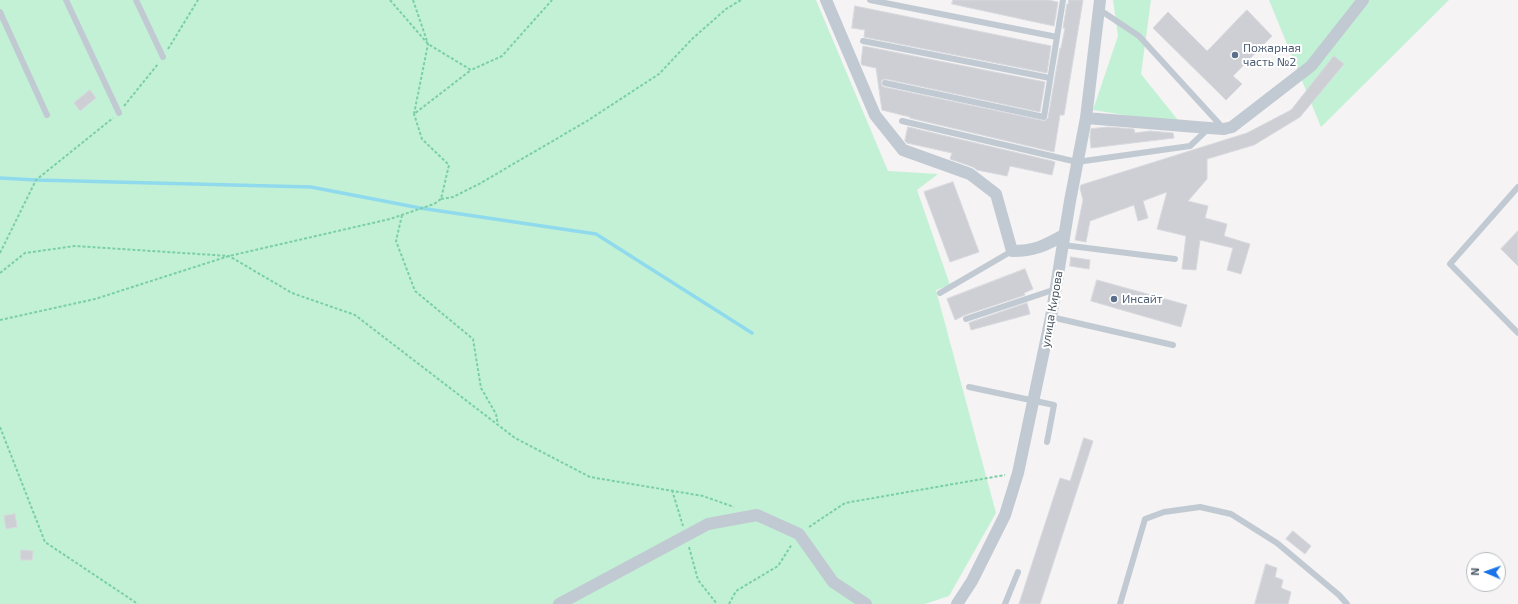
<!DOCTYPE html>
<meta charset="utf-8">
<style>
body{margin:0}
#map{position:relative;width:1518px;height:604px;overflow:hidden;background:#f5f3f3;font-family:"Exo 2",sans-serif}
canvas{display:block}
.north{position:absolute;left:1466px;top:552px;width:40px;height:40px;box-sizing:border-box;background:#fff;border:1px solid #b7bbc0;border-radius:50%;rotate:272deg;font-size:11px;font-weight:700;line-height:16px;text-align:center;color:#4a5661}
.north::after{content:'';display:block;margin:auto;width:14px;height:18px;background:#1a73e8;clip-path:polygon(50% 0,100% 100%,50% 72%,0 100%)}
</style>
<div id="map">
<canvas width="1518" height="604"></canvas>
<div class="north">N</div>
</div>
<script>
const c = document.querySelector('canvas').getContext('2d');
c.lineJoin = 'round';
function fill(path, color) { c.fillStyle = color; c.fill(path, 'evenodd'); }
function stroke(path, color, width, dash) { c.strokeStyle = color; c.lineWidth = width; c.lineCap = dash ? 'butt' : 'round'; c.setLineDash(dash || []); c.stroke(path); }
function label(font, color, halo, rows, align = 'center') {
  c.font = font + ' "Exo 2",sans-serif'; c.lineWidth = 4; c.setLineDash([]); c.textBaseline = 'middle'; c.strokeStyle = halo; c.fillStyle = color; for (const [text, x, y, turn = 0] of rows) {
    c.save(); c.translate(x, y); c.rotate((+turn || 0) * Math.PI / 180); c.textAlign = isNaN(turn) ? turn : align; if (halo) c.strokeText(text, 0, 0); c.fillText(text, 0, 0); c.restore();
  }
}
fill(new Path2D(`
 M0 0H816L888 171 938 174 917 190 950 285 936 290 996 513 949 596 925 604H0Z
 M1113 0H1151L1141 74 1181 124 1093 110 1118 36Z
 M1269 0H1449L1321 127Z`), '#c3f1d5');
stroke(new Path2D(`
 M0 178 36 180 311 187 420 208 596 234 752 333`), '#90daee', 3.5);
const building = new Path2D(`
 M953 0H1048L1058 2 1054 26 952 4Z
 M1069 0H1083L1064 115H1060L1054 152 910 118V117L882 110 876 68 862 65 861 63 863 46 1045 82 1040 112 886 79 882 80 881 82 882 86 884 87 1045 121 1048 118 1060 48H1061L1065 28H1063L1067 4H1068Z
 M855 6 1051 46 1047 73 864 37 865 30 852 28Z
 M1247 10 1272 36 1233 76 1242 84 1226 100 1153 28 1168 12 1207 51Z
 M1334 56 1344 64 1300 117 1254 145 1207 159V179L1188 201 1208 206 1205 218 1227 224 1224 236 1250 244 1241 274 1227 270 1233 248 1200 240 1196 270 1182 269 1186 236 1157 229 1167 192 1143 201 1148 218 1138 221 1134 205 1090 221 1086 242 1075 240 1083 200 1080 188 1081 185 1247 133 1291 110Z
 M90 90 96 98 80 111 74 103Z
 M908 127 1052 161 1055 162 1052 175 1010 166 1007 176 977 170 973 167 950 159 952 153 907 143 905 141Z
 M1108 127 1134 129 1135 133 1150 131 1173 133 1174 138 1091 148 1090 137 1091 129Z
 M953 182 979 252 950 262 924 192Z
 M1518 231V266L1501 249Z
 M1071 257 1090 260 1089 269 1070 266Z
 M1025 269 1033 289 1024 293 1025 295 965 315 955 320 947 299Z
 M1097 280 1187 305 1181 327 1091 301Z
 M1027 303 1030 314 971 330 969 323Z
 M1084 438 1093 441 1040 604H1019L1060 478 1070 481Z
 M15 514 17 527 6 529 4 516Z
 M1293 531 1311 546 1305 554 1286 539Z
 M21 550 33 551 32 560H21Z
 M1266 564 1277 568 1275 577 1283 580 1281 588 1291 592 1288 604H1255Z`);
fill(building, '#cdcfd5');
stroke(building, '#d7d9de', 1);
stroke(new Path2D(`
 M390 0 428 44 471 70 502 56 552 0
 M413 0 428 44 414 114 471 70
 M168 49 198 0
 M124 106 158 64
 M441 199 453 197 479 184 587 121 659 74 692 39 726 9 741 0
 M402 215 396 241 415 291 473 339 481 388 496 414 498 425
 M0 253 36 180 113 118
 M0 273 25 253 75 246 229 256 292 293 355 315 515 438 590 477 703 496 734 507
 M0 320 95 299 229 256 390 219 434 204 441 199 449 165 422 139 414 114
 M0 427 45 542 138 604
 M672 490 683 526
 M809 527 845 503 1005 475
 M689 547 698 580 717 604
 M729 604 736 591 778 566 792 544`), '#7ad0a6', 2, [3, 2]);
stroke(new Path2D(`
 M66 0 119 113
 M136 0 163 57
 M870 0 1057 37
 M1100 10 1139 36 1224 129
 M0 12 47 115
 M863 41 1050 78
 M885 83 1044 117 1063 0
 M902 121 1077 162 1190 146 1209 128
 M1518 187 1450 264 1518 333
 M1063 245 1175 259
 M940 293 1012 251
 M1051 317 1173 345
 M966 319 1056 289
 M969 387 1054 405 1047 442
 M1005 604 1018 572
 M1120 604 1145 519 1164 512 1200 507 1231 514 1277 543 1339 595 1347 604`), '#c1cad2', 6);
stroke(new Path2D(`
 M826 0 875 115 903 150 970 174 996 194 1012 251C1035 251 1044 246 1064 235
 M1086 118 1209 128 1224 129 1232 127 1311 66 1363 0
 M559 604 708 524 757 515 799 534 833 582 866 604
 M957 604 972 581 1005 515 1018 473 1051 317 1070 201 1086 118 1100 0`), '#c1cad2', 12);
for (const [x, y, r, color] of [
 [1235,55,4,"#5c6f8a"],
 [1114,299,4,"#5c6f8a"]
]) { const dot = new Path2D(); dot.arc(x, y, r, 0, 2 * Math.PI); c.fillStyle = color; c.fill(dot); stroke(dot, '#fff', 1.5); }
label('12px', '#4e5e75', '#fff', [
 ["Пожарная",1243,48],
 ["часть №2",1243,62],
 ["Инсайт",1122,299]
], 'left');
label('12px', '#4a5661', '#fff', [
 ["улица Кирова",1052,309,-80]
]);
</script>
